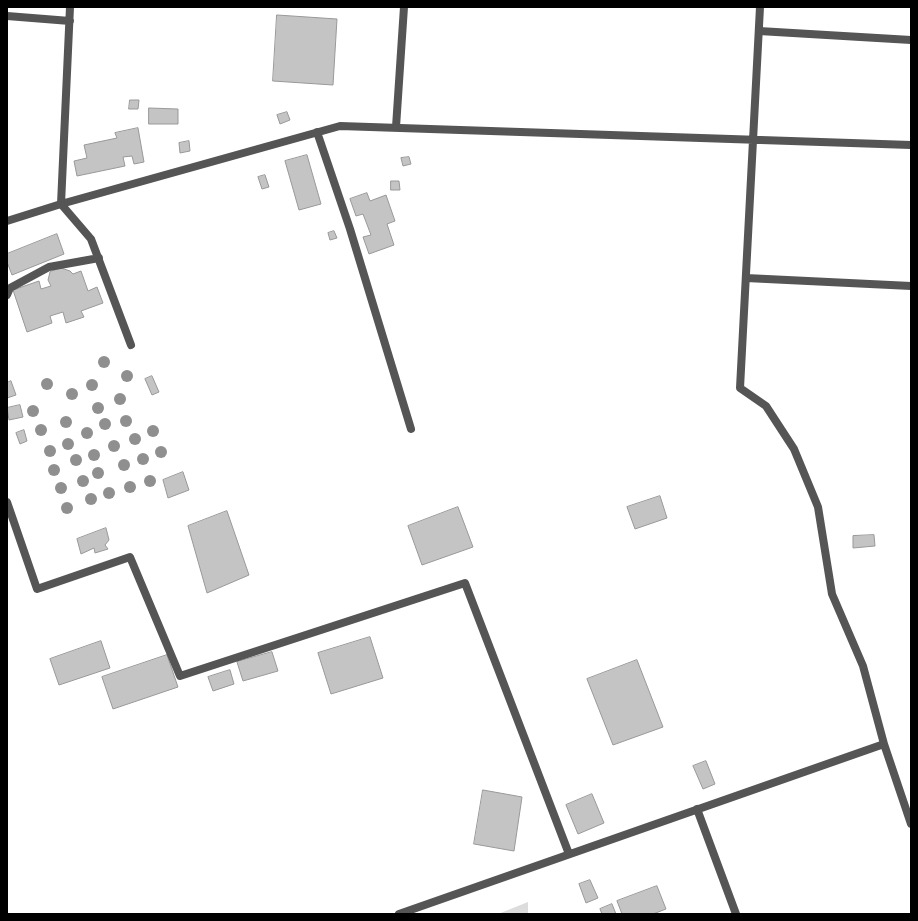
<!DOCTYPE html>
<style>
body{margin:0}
#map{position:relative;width:918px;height:921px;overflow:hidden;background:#fff;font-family:"Fira Sans",sans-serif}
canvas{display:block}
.frame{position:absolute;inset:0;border:8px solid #000;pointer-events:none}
</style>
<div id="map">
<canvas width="918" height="921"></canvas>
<div class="frame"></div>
</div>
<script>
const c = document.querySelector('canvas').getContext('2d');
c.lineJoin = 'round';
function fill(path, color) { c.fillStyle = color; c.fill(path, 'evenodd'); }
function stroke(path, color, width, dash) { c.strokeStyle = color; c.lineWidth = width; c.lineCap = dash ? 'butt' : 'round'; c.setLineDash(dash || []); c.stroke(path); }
fill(new Path2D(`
 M528 902V914H498Z`), '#dcdcdc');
const building = new Path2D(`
 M277 15 337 19 333 85 273 81Z
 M130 100H139L138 109H129Z
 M149 108 178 109V124H149Z
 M287 112 290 120 280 124 277 115Z
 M138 128 144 162 134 164 132 156 123 157 125 166 77 176 74 161 87 158 84 145 117 138 115 133Z
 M189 141 190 151 180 153 179 143Z
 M307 155 321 204 299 210 285 161Z
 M409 157 411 164 403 166 401 158Z
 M265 175 269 187 262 189 258 177Z
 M391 181H399L400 190H391Z
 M367 193 370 201 386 195 395 221 387 224 394 245 369 254 363 237 371 235 363 214 356 216 350 199Z
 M334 231 337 238 330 240 328 233Z
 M57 234 64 254 12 275 7 262V254Z
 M61 268 70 271 73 274 81 271 88 291 97 287 103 303 81 311 84 317 66 323 63 312 50 316 52 323 27 332 13 290 39 281 41 289 51 286 48 280 50 272Z
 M152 376 159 392 152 395 145 379Z
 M11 381 16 395 7 398V383Z
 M20 405 23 417 9 420 7 408Z
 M24 430 27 441 20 444 16 433Z
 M183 472 189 490 168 498 163 480Z
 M660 496 667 518 635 529 627 507Z
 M458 507 473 547 422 565 408 526Z
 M227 511 249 575 207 593 188 526Z
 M106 528 109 540 105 545 108 549 95 553 94 548 81 554 77 539Z
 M874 535 875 546 853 548V536Z
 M370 637 383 678 331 694 318 653Z
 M101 641 110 668 59 685 50 659Z
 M272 652 278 671 243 681 237 662Z
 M167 655 178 687 113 709 102 677Z
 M637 660 663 727 613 745 587 679Z
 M230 670 234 684 213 691 208 677Z
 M706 761 715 784 703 789 693 766Z
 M483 790 522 797 514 851 474 844Z
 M592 794 604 823 578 834 566 805Z
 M590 880 598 898 586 903 579 884Z
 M657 886 666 909 653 914H622L617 901Z
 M612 904 616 914H602L600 909Z`);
fill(building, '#c4c4c4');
stroke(building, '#999', 1);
stroke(new Path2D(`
 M61 204 91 239 131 345
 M7 295 10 288 49 267 99 258`), '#555', 8);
stroke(new Path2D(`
 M760 7 740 388 766 406 794 449 818 507 832 594 863 666 884 744 911 824
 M7 16 70 21
 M759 31 911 40
 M396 127 404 7
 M317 132 350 229 411 429
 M61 204 70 7
 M7 221 61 204 340 126 911 145
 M746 278 911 286
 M7 502 37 589 130 557 180 676 465 583 569 854
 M697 809 736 914
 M399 914 884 744`), '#555', 8);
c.fillStyle = '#8f8f8f';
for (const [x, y] of [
 [104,362],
 [127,376],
 [47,384],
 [92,385],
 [72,394],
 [120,399],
 [98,408],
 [33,411],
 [126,421],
 [66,422],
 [105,424],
 [41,430],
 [153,431],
 [87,433],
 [135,439],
 [68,444],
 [114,446],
 [50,451],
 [161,452],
 [94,455],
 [143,459],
 [76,460],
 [124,465],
 [54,470],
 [98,473],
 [83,481],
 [150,481],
 [130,487],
 [61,488],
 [109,493],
 [91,499],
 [67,508]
]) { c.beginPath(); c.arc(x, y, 6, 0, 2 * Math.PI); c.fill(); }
</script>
